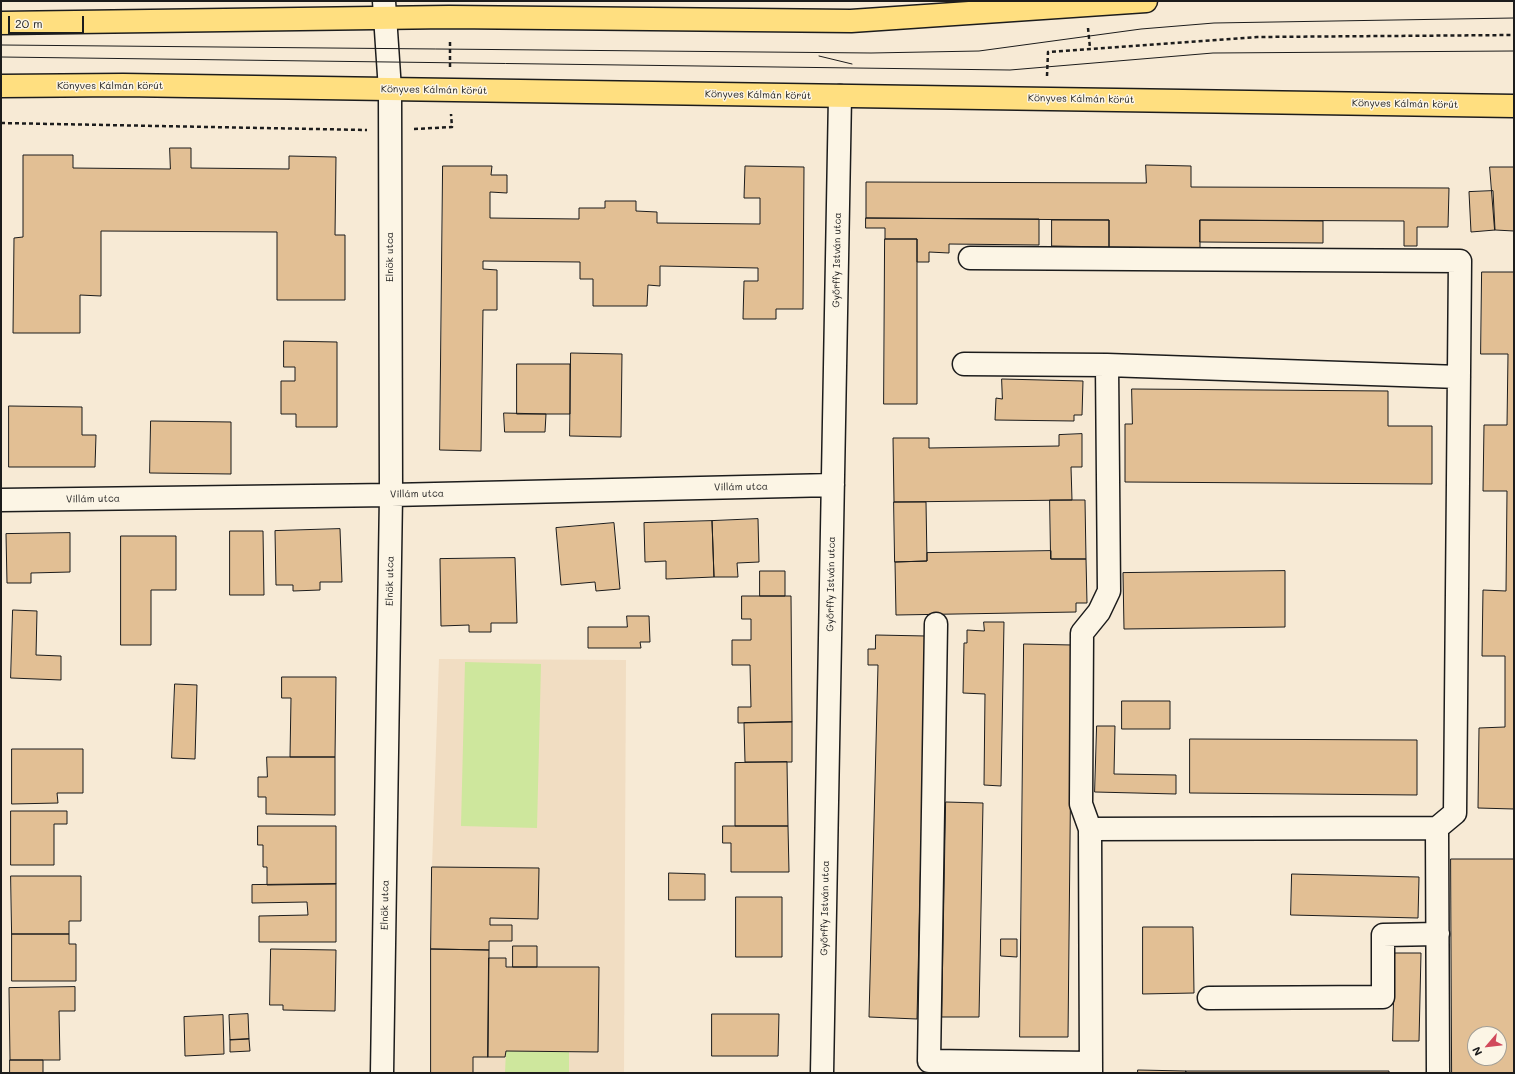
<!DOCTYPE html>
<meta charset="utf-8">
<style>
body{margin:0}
#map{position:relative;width:1515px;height:1074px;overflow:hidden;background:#f7ead5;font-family:Mali,sans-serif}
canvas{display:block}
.frame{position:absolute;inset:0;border:2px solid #1c1c1c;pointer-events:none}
.north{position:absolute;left:1467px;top:1026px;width:40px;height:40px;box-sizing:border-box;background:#fcf5e5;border:1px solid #a29e95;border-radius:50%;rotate:242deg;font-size:11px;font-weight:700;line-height:16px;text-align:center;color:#1c1c1c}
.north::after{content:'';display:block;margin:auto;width:14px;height:18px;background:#d1495b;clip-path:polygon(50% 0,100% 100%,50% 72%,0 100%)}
.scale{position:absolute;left:8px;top:16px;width:76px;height:18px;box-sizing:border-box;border:2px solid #1c1c1c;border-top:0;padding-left:5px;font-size:12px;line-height:14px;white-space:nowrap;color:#1c1c1c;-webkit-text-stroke:3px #fcf5e5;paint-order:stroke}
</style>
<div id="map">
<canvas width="1515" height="1074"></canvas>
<div class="frame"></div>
<div class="north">N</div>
<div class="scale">20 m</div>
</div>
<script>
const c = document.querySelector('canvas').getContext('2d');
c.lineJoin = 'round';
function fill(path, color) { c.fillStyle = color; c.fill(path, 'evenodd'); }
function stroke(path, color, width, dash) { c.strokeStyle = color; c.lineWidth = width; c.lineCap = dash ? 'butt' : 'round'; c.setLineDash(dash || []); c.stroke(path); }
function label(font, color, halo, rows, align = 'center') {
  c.font = font + ' Mali,sans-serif'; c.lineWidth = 3; c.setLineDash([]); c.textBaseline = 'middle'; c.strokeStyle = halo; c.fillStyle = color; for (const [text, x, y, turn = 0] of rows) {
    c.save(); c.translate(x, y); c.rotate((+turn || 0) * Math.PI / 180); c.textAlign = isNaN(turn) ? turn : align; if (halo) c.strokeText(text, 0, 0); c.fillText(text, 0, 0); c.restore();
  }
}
fill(new Path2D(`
 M439 659 626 660 624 1073H431L432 867Z`), '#f1ddc2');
fill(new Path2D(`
 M465 662 541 664 537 828 461 826Z
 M506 1051 569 1052V1073H505Z`), '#cee79d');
const building = new Path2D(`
 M170 148H191V168L289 169V156L336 157 335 235H345V300H277V232L101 231V296L80 295V333H13L14 238 23 237V155H73V168L170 169Z
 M1146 165 1191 166V187L1449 188 1448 227H1417V246H1404V221L1200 220V248L1109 247V220L866 218V182L1146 183Z
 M443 166H492L491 175H507V193L490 192V218L579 219V208H605V201H636V211L657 212V223L760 224V198H744L745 166 804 167 803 309H776V319H743L744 281H758V268L660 266V286L648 285 647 306H593V279H580V262L483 261V269L497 270V310H483L481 451 440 450Z
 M1490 167H1514V231L1495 230Z
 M1493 191 1495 230 1471 232 1469 192Z
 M866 218 1039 219V245L949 244V253L929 252V262H917V239H885V228H866Z
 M1052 220H1109V247L1052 246Z
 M1200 220 1323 221V243L1200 242Z
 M885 239H917V404H884Z
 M1482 272H1514V809L1478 808 1479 728 1505 727V656H1482L1483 590 1506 591 1507 491H1483L1484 425H1507L1508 354H1481Z
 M284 341 337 342V427H296V414H281V381H295V367H284Z
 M571 353 622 354 621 437 570 436Z
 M517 364H570V414H517Z
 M1002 379 1083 381 1082 415H1074V421L995 420 996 398 1002 399Z
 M1132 389 1388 391V426H1432V484L1125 482V424H1132Z
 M9 406 82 407V435H96L95 467H9Z
 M504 413 546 414 545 432H505Z
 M151 421 231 422V474L150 473Z
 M1082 434V467H1071L1072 500 894 502 893 438H929V448L1059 446V435Z
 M1050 500H1085L1086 559H1051Z
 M894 502H926L927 561 895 562Z
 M758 519 759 562 737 563 738 577H714L712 521Z
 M712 521 714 577 666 579V561L645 562 644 523Z
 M614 523 620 589 596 591 595 582 561 585 556 528Z
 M340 529 342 582H320V590L293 591V585H276L275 531Z
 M230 531H263L264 595H230Z
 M70 533V572L31 573V583H7L6 534Z
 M121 536H176V590H151V645H121Z
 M1051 551V559H1086L1087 603H1076V612L896 615 895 562 927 561V553Z
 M515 558 517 623H491V632H469V625L441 626 440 559Z
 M760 571H785V596H760Z
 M1285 571V627L1124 629 1123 573Z
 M742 596H791L792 722 738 723V707H751L750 665H732V640H751V619H742Z
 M13 610 37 611 36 655 61 656V680L11 678Z
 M627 616H649L650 642H640L641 648H588V627H627Z
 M984 622H1004L1001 786 984 785 985 694 963 693 964 643H967V630L984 631Z
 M876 635 926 636 917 1019 869 1017 878 665H868V649H875Z
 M1024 644 1072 645 1068 1037H1020Z
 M282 677H336L335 757H290L291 698H282Z
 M175 684 197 685 195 759 172 758Z
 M1122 701H1170V729H1122Z
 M792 722V762H745L744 723Z
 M1097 726H1115L1114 774 1176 775V794L1095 792Z
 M1190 739 1417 740V795L1190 793Z
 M12 749H83V793H57L58 803 12 804Z
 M267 757H335V815L266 814V797H258V777H267Z
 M787 762 788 826H735V763Z
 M946 802 983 803 979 1017H942Z
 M11 811H67V824H54V865H11Z
 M258 826H336V884L267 885V867H263V845H258Z
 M723 826H788L789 872H731V843H723Z
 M1451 859H1514V1073H1452ZM1475 1034H1499V1058H1475Z
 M432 867 539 868 538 919 490 918V925H512V941H489V950L431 949Z
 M669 873 705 874V900H669Z
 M1292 874 1419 877 1418 918 1291 915Z
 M11 876H81V921H69V934H12Z
 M336 884V942H259V916L308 915 307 902 252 903V885Z
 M736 897H782V957H736Z
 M1143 927H1193L1194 993 1143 994Z
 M12 934H69V944H76V981H12Z
 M1001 939H1017V957L1001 956Z
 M513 946H537V967H513Z
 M271 949 336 950 335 1011 283 1010V1005H270Z
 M431 949 489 950 488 1057H473V1073H431Z
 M1395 953H1421L1419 1041H1393Z
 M489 958H506V967H599L598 1052 506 1051 505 1057H488Z
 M75 987V1011H59L60 1060H10L9 988Z
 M248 1014 249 1039 230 1040 229 1015Z
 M712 1014H779L778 1056H712Z
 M223 1015 224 1054 185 1056 184 1017Z
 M249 1039 250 1051 230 1052V1040Z
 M10 1060H43V1073H10Z
 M1138 1070 1186 1071V1073H1138Z
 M1186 1071H1389V1073H1186Z`);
fill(building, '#e2bf94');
stroke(building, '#1c1c1c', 1);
const minor = new Path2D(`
 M970 258 1460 261 1455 813 1437 828
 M964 364 1107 365 1109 591 1099 612 1082 633 1081 804 1090 829
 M1107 365 1459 377
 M1 500 391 495 833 485
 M936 624 929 1061 1091 1063
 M1209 998 1383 997V935L1438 934
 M382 1073 391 495 390 90 384 1
 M822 1073 840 96
 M1091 1073 1090 829 1437 828 1438 1073`);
const major = new Path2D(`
 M1 23 449 17 851 21 1146 1
 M1 86 123 85 1514 106`);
stroke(minor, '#1c1c1c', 25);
stroke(major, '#1c1c1c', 25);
stroke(new Path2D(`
 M1088 28 1090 48
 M450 67V40
 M1047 76 1048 52 1257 37 1514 35
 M1 123 367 130
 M414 129 452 127 451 114`), '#1c1c1c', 2.5, [4, 3]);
stroke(minor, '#fcf5e5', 22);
stroke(major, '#ffdf80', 22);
stroke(new Path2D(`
 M1 45 871 53 979 51 1141 29 1214 23 1514 18
 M819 56 852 64
 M1 57 1010 70 1213 53 1514 51`), '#1c1c1c', 1);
label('10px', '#1c1c1c', '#fcf5e5', [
 ["Könyves Kálmán körút",110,86],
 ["Könyves Kálmán körút",434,90,1],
 ["Könyves Kálmán körút",758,95,1],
 ["Könyves Kálmán körút",1081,99,1],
 ["Könyves Kálmán körút",1405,104,1],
 ["Elnök utca",390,257,-90],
 ["Győrffy István utca",837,260,-89],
 ["Villám utca",741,487,-1],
 ["Villám utca",417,494,-1],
 ["Villám utca",93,499,-1],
 ["Elnök utca",390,581,-89],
 ["Győrffy István utca",831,584,-89],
 ["Elnök utca",385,905,-89],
 ["Győrffy István utca",825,908,-89]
]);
</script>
